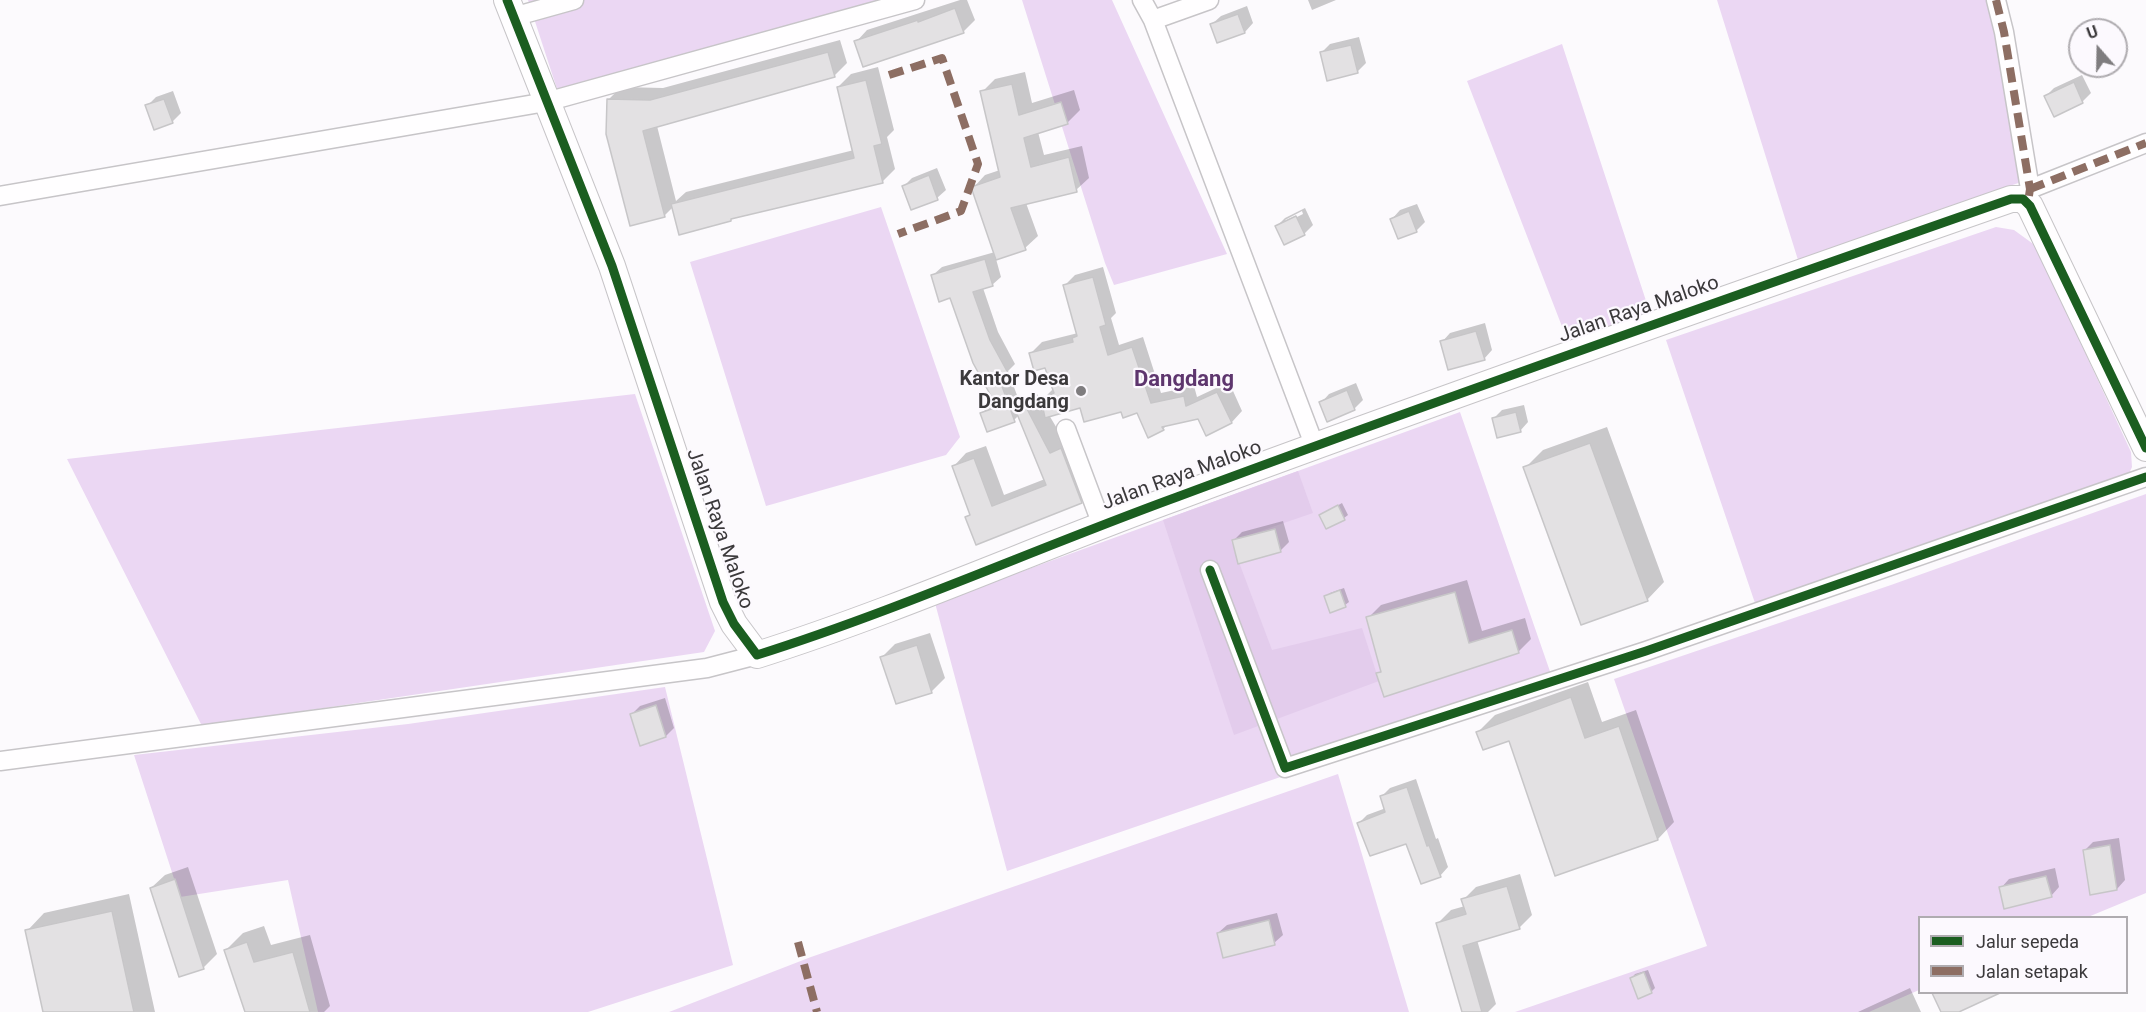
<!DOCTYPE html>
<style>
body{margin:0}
#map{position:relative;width:2146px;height:1012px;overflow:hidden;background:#fcfafd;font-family:Roboto,sans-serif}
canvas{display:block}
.legend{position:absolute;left:1918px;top:916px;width:210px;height:78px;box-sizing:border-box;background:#fcf9fe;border:2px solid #afacb0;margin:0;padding:8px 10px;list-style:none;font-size:18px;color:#3b393b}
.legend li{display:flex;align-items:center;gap:12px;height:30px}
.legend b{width:30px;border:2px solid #afacb0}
.north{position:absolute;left:2068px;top:18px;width:60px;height:60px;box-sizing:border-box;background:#fcf9fe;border:2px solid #afacb0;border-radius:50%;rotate:340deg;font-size:16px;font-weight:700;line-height:24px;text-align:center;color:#3b393b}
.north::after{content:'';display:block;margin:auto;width:21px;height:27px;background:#7f7d7f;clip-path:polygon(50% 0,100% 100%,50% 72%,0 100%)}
</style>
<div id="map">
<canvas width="2146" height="1012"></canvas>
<ul class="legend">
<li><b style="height:8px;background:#1b5e20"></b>Jalur sepeda</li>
<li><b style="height:8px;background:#8d6e63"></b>Jalan setapak</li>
</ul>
<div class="north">U</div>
</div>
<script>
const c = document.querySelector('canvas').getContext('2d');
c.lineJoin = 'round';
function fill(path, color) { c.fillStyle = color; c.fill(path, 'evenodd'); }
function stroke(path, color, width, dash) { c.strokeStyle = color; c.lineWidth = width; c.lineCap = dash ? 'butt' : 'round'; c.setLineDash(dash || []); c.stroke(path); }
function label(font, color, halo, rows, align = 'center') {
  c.font = font + ' Roboto,sans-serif'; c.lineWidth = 4.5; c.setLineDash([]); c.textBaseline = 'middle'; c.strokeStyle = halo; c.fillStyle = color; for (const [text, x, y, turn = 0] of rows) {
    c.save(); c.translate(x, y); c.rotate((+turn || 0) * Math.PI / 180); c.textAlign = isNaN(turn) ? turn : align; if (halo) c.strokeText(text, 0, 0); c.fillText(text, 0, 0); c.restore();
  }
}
fill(new Path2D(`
 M528 0H890L557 89Z
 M1022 0H1112L1227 254 1114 285 1105 263Z
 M1717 0H1986L2021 118 2024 181 1798 260Z
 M1562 44 1650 313 1568 342 1467 81Z
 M881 207 960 437 946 455 766 506 690 262Z
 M1996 227 2014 230 2036 246 2131 452 2132 467 2127 478 1758 612 1666 340Z
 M635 394 715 631 704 652 202 726 67 459Z
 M1460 412 1554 683 1007 871 935 603Z
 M2146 494V893L2088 917 1920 918 1919 990 1869 1012H1515L1707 946 1614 679 1891 585Z
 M665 687 733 965 588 1012H318L288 880 180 897 134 755 408 724Z
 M1338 774 1409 1012H669L811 957Z`), '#ebd7f3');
fill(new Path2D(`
 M1298 471 1313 513 1231 541 1272 650 1362 628 1379 681 1234 735 1163 520Z`), '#e3ccec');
fill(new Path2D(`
 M960 0H967L975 20 963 32 856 42 867 30Z
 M1308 0H1336L1312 10Z
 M1247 6 1253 23 1245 32 1212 24 1221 16Z
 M1359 37 1366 63 1357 72 1321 53 1330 44Z
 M840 40 847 63 834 76 657 126 676 201 686 192 854 150 838 87 851 74 878 67 894 130 887 137 895 169 882 182 733 217 731 220 673 207 664 216 608 100 621 87 663 88Z
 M1025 72 1032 103 1074 90 1080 110 1067 123 1038 132 1044 155 1082 146 1089 178 1076 190 1026 203 1038 236 1025 248 996 259 1001 277 992 285 983 288 998 332 1015 364 1008 371 1021 406 1030 397 1037 394 1041 401 1054 388 1046 366 1031 353 1042 342 1078 333 1064 286 1075 275 1103 267 1116 313 1111 318 1119 345 1143 337 1161 393 1194 386 1197 397 1229 382 1242 411 1232 422 1199 417 1168 424 1163 429 1137 411 1081 406 1049 415 1093 489 1081 502 967 517 971 513 954 466 966 453 986 446 1004 495 1045 479 1019 415 1014 420 982 413 990 405 996 402 951 297 933 275 942 267 995 252 973 188 985 175 1000 170 982 92 995 79Z
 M2082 75 2091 93 2082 102 2046 96 2054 88Z
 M173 91 181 113 172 122 147 106 156 97Z
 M937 168 946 190 937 198 904 186 912 178Z
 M1417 204 1425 222 1416 231 1392 219 1400 210Z
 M1305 208 1313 225 1304 234 1277 226 1285 218ZM1302 211 1303 214 1285 223V220Z
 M1485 323 1492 350 1484 359 1442 342 1450 333Z
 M1356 383 1363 400 1355 408 1328 420 1321 403 1329 394Z
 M1524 405 1528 422 1520 431 1493 419 1502 410Z
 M1607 427 1664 582 1647 600 1525 468 1543 450Z
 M1342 503 1348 515 1344 518 1321 515Z
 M1283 521 1289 542 1280 551 1233 541 1242 532Z
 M1467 580 1482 631 1525 618 1531 639 1518 652 1378 674 1382 669 1368 618 1381 605Z
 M1344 588 1349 602 1345 605 1326 597 1330 593Z
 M930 633 945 678 932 691 897 703 882 657 895 644Z
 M1588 682 1602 722 1636 710 1674 822 1658 839 1556 874 1510 739 1478 732 1495 715Z
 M665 698 674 728 666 736 632 714 640 706Z
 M1416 779 1436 839 1438 838 1448 867 1440 876 1407 842 1359 823 1367 815 1386 808 1382 796 1390 788Z
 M2119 838 2125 880 2117 889 2085 850 2093 842Z
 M188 867 217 954 204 967 180 975 151 888 165 875Z
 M2055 868 2059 887 2051 896 2001 888 2009 879Z
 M1520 874 1532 915 1519 928 1477 940 1496 1004 1488 1012H1464L1438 923 1451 910 1465 906 1463 900 1476 887Z
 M129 894 155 1012H45L27 931 44 913Z
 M1277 913 1283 935 1274 943 1218 933 1227 925Z
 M264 926 271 945 310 935 330 1006 324 1012H247L225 951 243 933Z
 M1648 970 1655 988 1651 992 1632 978 1635 974Z
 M1910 988 1921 1012H1858Z
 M1933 992H1996L1955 1012H1943Z`), '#0003');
const building = new Path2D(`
 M955 8 964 33 863 67 854 41 918 20V22Z
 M1238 14 1245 33 1217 43 1210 24Z
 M1351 45 1358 73 1327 81 1320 52Z
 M828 52 835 77 643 131 665 217 630 226 606 134 607 99 650 100Z
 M866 80 882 144 874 146 883 183 731 219V221L679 235 671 204 854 158 837 87Z
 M2074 82 2083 103 2054 117 2044 96Z
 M1012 84 1019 115 1061 102 1068 124 1024 138 1031 167 1069 157 1077 192 1011 208 1026 250 996 260 971 187 1000 177 980 91Z
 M164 99 173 123 154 130 145 105Z
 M929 175 938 200 911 210 902 186Z
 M1409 211 1417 232 1398 239 1390 219Z
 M1296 216 1305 235 1284 245 1275 226Z
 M985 259 993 286 973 292 990 340 1008 373 999 378 1015 422 987 432 980 413 997 407 973 363 950 298 939 302 931 275Z
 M1093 277 1106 325 1100 327 1108 355 1132 347 1151 403 1184 396 1186 406 1217 392 1232 423 1206 436 1198 419 1162 427 1164 430 1148 438 1137 413 1123 418 1121 412 1084 422 1080 408 1045 418 1041 399 1054 393 1045 368 1034 371 1029 353 1073 342 1072 338 1077 336 1063 285Z
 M1476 331 1485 360 1448 370 1440 341Z
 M1347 390 1355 410 1327 422 1319 402Z
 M1025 405 1050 453 1061 448 1082 503 976 545 965 517 970 515 952 466 974 458 992 506 1046 485 1015 409Z
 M1516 412 1521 432 1497 438 1492 418Z
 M1590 443 1648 601 1581 625 1523 467Z
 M1338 505 1345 520 1326 529 1319 515Z
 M1275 529 1281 552 1238 564 1232 540Z
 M1340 590 1346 607 1330 613 1324 596Z
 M1455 592 1469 643 1512 630 1519 653 1384 697 1376 673 1381 672 1366 617Z
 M917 645 932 693 896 704 880 657Z
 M1571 697 1585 738 1619 726 1658 840 1555 876 1509 741 1483 750 1476 732Z
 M656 705 666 737 640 746 630 714Z
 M1407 787 1427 846 1429 845 1441 877 1421 884 1406 844 1370 856 1357 823 1385 812 1380 796Z
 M2110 845 2117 890 2090 895 2083 850Z
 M2046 876 2052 897 2004 909 1999 887Z
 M175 879 204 969 179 977 150 888Z
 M1507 886 1520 929 1463 946 1482 1012H1462L1436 923 1466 914 1461 899Z
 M112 911 134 1012H43L25 930Z
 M1269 920 1275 945 1223 958 1217 933Z
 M247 942 254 962 293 952 310 1012H245L224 950Z
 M1644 972 1652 993 1638 999 1630 978Z
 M1932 993H2000L1959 1012H1941Z`);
fill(building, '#e3e1e3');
stroke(building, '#c7c6c8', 1.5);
const street = new Path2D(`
 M1142 0 1153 20 1315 447
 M1996 0 2004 32 2030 189 2028 202
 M513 17 574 0
 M1153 20 1209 0
 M2030 189 2146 143
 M0 196 546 102 915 0
 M1066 429 1102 525
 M1210 570 1285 768 1646 651 2146 477
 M0 761 707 668 757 655`);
const secondary = new Path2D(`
 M507 0 612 266 723 602 734 624 757 655C899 610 1037 548 1177 497 1454 394 1733 296 2011 199H2023L2030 206 2146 448`);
stroke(street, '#c7c5c8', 21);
stroke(secondary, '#c7c5c8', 28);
stroke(street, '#fffeff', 18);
stroke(secondary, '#fffeff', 26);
stroke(new Path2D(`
 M1996 0 2004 32 2030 189 2028 202
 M889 75 942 58 978 164 961 211 898 234
 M2030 189 2146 143
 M798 942 817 1012`), '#8d6e63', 8, [15, 8]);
stroke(new Path2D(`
 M507 0 612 266 723 602 734 624 757 655C899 610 1037 548 1177 497 1454 394 1733 296 2011 199H2023L2030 206 2146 448
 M1210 570 1285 768 1646 651 2146 477`), '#1b5e20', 9);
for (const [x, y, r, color] of [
 [1081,391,6,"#7f7d7f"]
]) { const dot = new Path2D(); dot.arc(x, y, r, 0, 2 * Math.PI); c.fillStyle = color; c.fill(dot); stroke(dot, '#fcf9fe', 2); }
label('20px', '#3b393b', '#fcf9fe', [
 ["Jalan Raya Maloko",1639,310,-19],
 ["Jalan Raya Maloko",1182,476,-20],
 ["Jalan Raya Maloko",719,529,71]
]);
label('bold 20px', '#3b393b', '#fcf9fe', [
 ["Kantor Desa",1069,380],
 ["Dangdang",1069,403]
], 'right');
label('bold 22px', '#5e366e', '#fcf9fe', [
 ["Dangdang",1184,380]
]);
</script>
